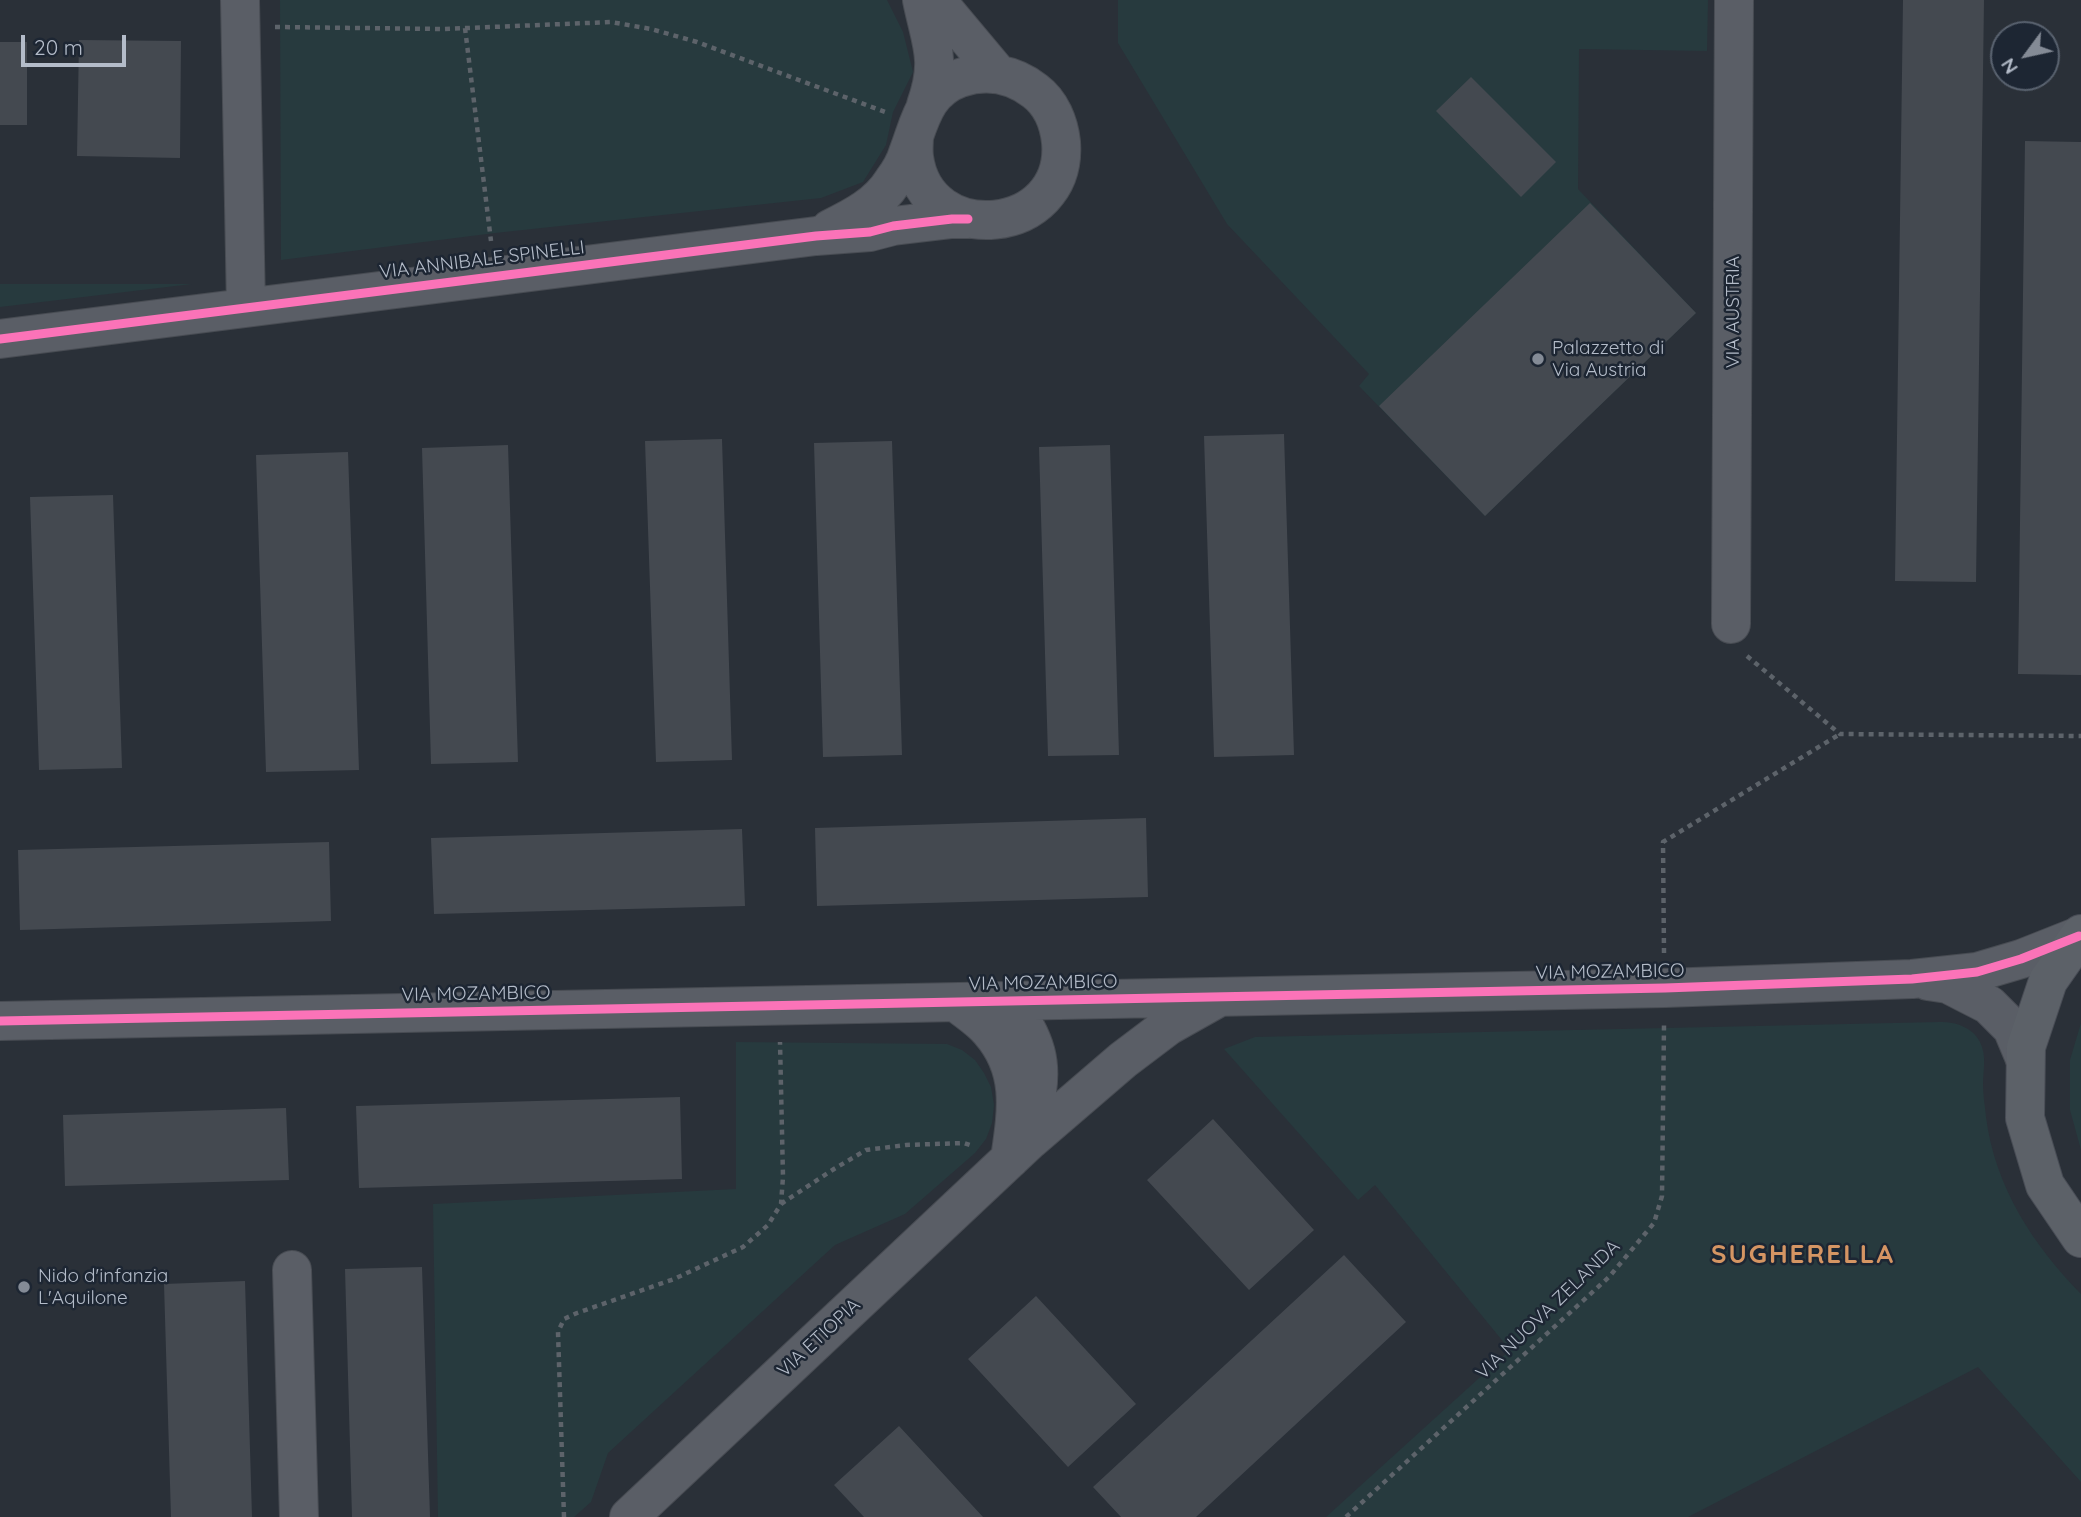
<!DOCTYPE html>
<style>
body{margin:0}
#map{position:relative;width:2081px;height:1517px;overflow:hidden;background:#2a3038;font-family:Quicksand,sans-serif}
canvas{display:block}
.north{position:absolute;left:1990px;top:21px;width:70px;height:70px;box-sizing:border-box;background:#1d2633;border:2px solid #59626f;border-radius:50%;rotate:237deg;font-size:19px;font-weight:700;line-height:28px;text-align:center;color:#b4bcc9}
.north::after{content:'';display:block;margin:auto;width:24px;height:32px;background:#848b96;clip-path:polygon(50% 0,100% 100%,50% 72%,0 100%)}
.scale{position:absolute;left:21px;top:35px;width:105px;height:32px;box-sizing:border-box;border:4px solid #b4bcc9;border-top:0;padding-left:9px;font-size:21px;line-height:24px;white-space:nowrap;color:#b4bcc9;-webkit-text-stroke:5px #1d2633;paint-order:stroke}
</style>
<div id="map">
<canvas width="2081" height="1517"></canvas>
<div class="north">N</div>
<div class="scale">20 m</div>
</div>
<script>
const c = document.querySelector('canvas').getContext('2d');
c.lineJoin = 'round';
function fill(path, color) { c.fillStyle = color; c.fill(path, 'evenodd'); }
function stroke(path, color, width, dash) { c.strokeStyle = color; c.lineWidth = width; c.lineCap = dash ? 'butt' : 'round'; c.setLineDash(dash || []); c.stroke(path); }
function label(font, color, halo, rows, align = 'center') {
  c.font = font + ' Quicksand,sans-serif'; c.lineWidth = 5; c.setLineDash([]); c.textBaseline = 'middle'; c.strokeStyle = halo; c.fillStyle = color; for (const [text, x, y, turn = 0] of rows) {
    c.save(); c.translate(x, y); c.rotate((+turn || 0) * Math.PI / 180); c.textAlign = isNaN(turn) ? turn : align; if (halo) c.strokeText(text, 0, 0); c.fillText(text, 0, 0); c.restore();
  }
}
fill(new Path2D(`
 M280 0H887L903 32 913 72 893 112 886 145 863 182 821 198 495 233 281 260Z
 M1118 0H1708L1707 51 1579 49 1578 189 1696 313 1485 516 1359 386 1369 374 1227 224 1118 43Z
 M0 284H192L0 307Z
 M1940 1022C1956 1022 1972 1027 1980 1042 1987 1056 1983 1070 1983 1085 1983 1095 1985 1106 1986 1117 1995 1187 2033 1245 2081 1294V1482L1978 1367 1688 1517H1326L1510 1350 1375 1185 1358 1200 1224 1049 1255 1037Z
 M2081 1023V1150L2070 1110V1060Z
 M736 1042 947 1044 962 1050 975 1060 984 1073 991 1087 994 1105 992 1123 986 1139 975 1153 905 1214 835 1245 608 1453 591 1502 574 1517H438L433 1204 736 1189Z`), '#273a3e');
fill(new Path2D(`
 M1903 0H1984L1976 582 1895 581Z
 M79 40 181 41 180 158 77 156Z
 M0 42H27V125H0Z
 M1471 77 1556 162 1521 197 1436 111Z
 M2025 141 2081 142V675L2018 674Z
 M1590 203 1696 313 1485 516 1379 406Z
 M1284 434 1294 755 1214 757 1204 436Z
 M722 439 732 760 656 762 645 441Z
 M892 441 902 755 823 757 814 443Z
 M508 445 518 762 431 764 422 448Z
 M1110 445 1119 755 1048 756 1039 447Z
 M348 452 359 770 266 772 256 455Z
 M113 495 122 768 39 770 30 497Z
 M1146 818 1148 897 817 906 815 828Z
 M742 829 745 906 434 914 431 838Z
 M329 842 331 921 20 930 18 850Z
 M680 1097 682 1179 359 1188 356 1106Z
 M286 1108 289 1180 65 1186 63 1115Z
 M1213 1119 1314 1230 1249 1290 1147 1180Z
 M1344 1255 1406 1322 1196 1517H1121L1093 1487Z
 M422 1267 430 1517H352L345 1269Z
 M245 1281 252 1517H171L164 1284Z
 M1036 1296 1136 1404 1068 1467 968 1359Z
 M899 1426 983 1517H864L834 1485Z`), '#444950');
const minor = new Path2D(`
 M240 0 246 307
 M922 0C931 44 942 60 926 105
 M936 0 998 74
 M830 229C854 217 878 205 893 181 899 173 905 163 908 153 920 122 924 91 960 78 987 69 1013 74 1035 91 1051 103 1059 123 1061 142 1069 236 926 250 914 157 913 150 914 142 914 136
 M0 339 816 236 870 232 893 226 952 219H968
 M1731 624 1734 0
 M1928 981 1948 984 1989 1005 2012 1028 2025 1059
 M1009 1001C1035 1040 1046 1062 1033 1110
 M957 1003C968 1012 981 1020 990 1031 1024 1070 1017 1111 1010 1159
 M0 1021 1665 988 1912 979 1977 972 2021 959 2079 936
 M292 1270 299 1517
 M629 1517 1030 1140 1123 1060 1168 1026 1216 999`);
const major = new Path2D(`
 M2081 934 2048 981 2026 1047 2025 1118 2045 1185 2081 1238`);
stroke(minor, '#484c53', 40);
stroke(major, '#484c55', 40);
stroke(new Path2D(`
 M275 27 444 29 611 22 651 29 697 42 885 112
 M465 28 491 241
 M1747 656 1840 734 2081 736
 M1664 953 1663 842 1840 734
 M781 1204 834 1169 866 1150 906 1145 964 1143 970 1145
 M564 1517 558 1332 564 1319 577 1313 674 1279 743 1247 768 1225 781 1204 783 1177 780 1042
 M1346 1517 1609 1277 1654 1223 1662 1196 1664 1025`), '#5d636a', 4.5, [5, 5]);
stroke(minor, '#5a5e66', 38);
stroke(major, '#5c6168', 38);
stroke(new Path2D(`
 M0 339 816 236 870 232 893 226 952 219H968
 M0 1021 1665 988 1912 979 1977 972 2021 959 2079 936`), '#fb73b8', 9);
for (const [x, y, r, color] of [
 [1538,359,7,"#848b96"],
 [24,1287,7,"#848b96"]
]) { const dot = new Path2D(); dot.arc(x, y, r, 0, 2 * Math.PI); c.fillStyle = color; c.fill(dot); stroke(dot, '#1d2633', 2.5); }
label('19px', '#b4bcc9', '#1d2633', [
 ["VIA ANNIBALE SPINELLI",482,260,-7],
 ["VIA AUSTRIA",1733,312,-90],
 ["VIA MOZAMBICO",1610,972,-1],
 ["VIA MOZAMBICO",1043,983,-1],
 ["VIA MOZAMBICO",476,994,-1],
 ["VIA NUOVA ZELANDA",1548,1310,-44],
 ["VIA ETIOPIA",819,1338,-43]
]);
label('19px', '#b4bcc9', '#1d2633', [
 ["Palazzetto di",1552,348],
 ["Via Austria",1552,370],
 ["Nido d'infanzia",38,1276],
 ["L'Aquilone",38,1298]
], 'left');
c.letterSpacing = '2px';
label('bold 26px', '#d59563', '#1d2633', [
 ["SUGHERELLA",1803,1255]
]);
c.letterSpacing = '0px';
</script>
